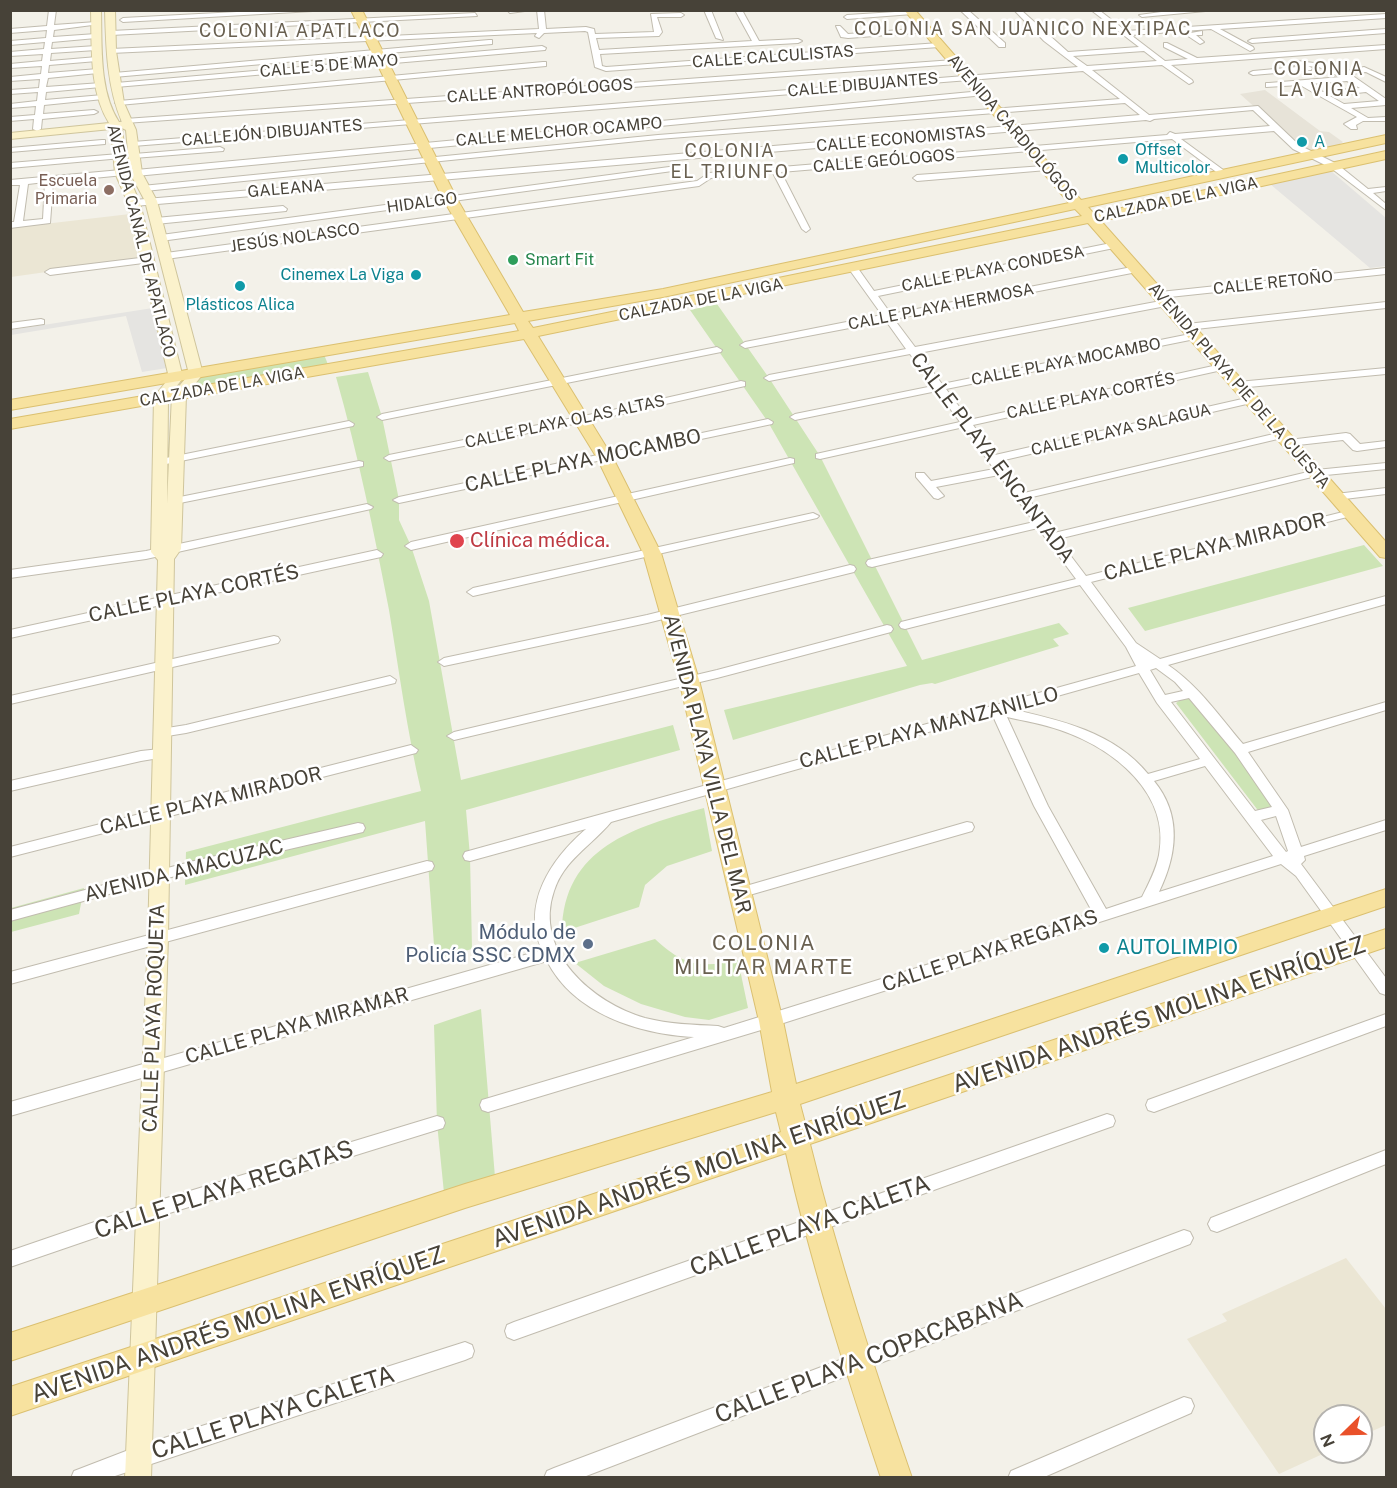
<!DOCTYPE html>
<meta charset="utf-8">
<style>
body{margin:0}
#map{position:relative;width:1397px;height:1488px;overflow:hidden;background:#f3f1e9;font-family:"Public Sans",sans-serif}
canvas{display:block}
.frame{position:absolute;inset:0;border:12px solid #474238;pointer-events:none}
.north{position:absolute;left:1313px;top:1404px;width:60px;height:60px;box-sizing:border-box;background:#fff;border:2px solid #b5b3af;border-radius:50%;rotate:247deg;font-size:16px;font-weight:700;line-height:24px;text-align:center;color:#474238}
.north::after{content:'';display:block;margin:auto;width:21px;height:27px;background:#e9512a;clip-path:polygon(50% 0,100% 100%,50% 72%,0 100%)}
</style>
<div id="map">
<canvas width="1397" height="1488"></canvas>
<div class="frame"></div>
<div class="north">N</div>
</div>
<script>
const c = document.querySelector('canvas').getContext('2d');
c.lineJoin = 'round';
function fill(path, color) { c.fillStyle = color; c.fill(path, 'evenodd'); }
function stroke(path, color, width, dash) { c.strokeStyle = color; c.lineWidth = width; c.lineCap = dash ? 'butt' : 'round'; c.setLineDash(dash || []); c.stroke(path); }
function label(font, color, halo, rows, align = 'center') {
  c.font = font + ' "Public Sans",sans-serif'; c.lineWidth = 5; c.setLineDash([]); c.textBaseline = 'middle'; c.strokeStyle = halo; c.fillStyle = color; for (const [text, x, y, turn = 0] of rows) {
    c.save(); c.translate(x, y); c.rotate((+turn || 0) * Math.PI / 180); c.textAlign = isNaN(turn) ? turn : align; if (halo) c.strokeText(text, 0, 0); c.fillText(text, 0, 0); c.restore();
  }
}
fill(new Path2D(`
 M1265 90 1320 131 1329 132 1343 142 1337 146 1311 151 1278 128 1240 94Z`), '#e7e3d8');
fill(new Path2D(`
 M130 214 138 259 11 277 10 228Z
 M1346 1258 1386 1309V1425L1361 1436V1416H1325L1327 1452 1279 1474 1187 1339 1227 1321 1222 1314Z`), '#ebe6d4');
fill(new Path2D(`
 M717 304 769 378 820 456 922 660 1059 623 1069 634 1053 639 1059 646 935 684 932 683 920 685 733 740 724 710 907 666 768 422 690 310Z
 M323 352 329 367 194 390 198 375Z
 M368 372 382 417 399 500V520L411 546 429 601 461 780 673 725 680 750 466 810 470 856 472 949 435 959 425 821 185 885 186 852 421 791C407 731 399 671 389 610 374 532 358 454 336 377Z
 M1364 545 1383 566 1145 631 1128 608Z
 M1183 698H1192L1198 701 1277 807 1263 817 1176 703Z
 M704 808 712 851 667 866 645 885 639 907 562 932C563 847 635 827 704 808Z
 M84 888 79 914 11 932V908Z
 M655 939C683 965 700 969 738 960L748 1008 709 1020 685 1017 641 1004 604 986 575 963Z
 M481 1009 495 1177 444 1193 437 1123 434 1025Z`), '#cde4b5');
fill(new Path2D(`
 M1331 171 1386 218V266L1370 268 1270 184Z
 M153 308 167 368 142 372 126 316 11 335V330Z`), '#e5e4e1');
const street = new Path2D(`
 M49 10H56L54 25 96 22 100 24 54 30 53 37 96 34 100 36 96 38 52 42 51 49 96 46 100 48 96 50 51 53 50 61 97 57 101 59 97 61 49 65 48 73 98 69 102 71 98 73 48 78 46 87 101 83 105 85 101 87 46 92 45 100 103 95 107 97 103 99 44 105 43 114 94 110 98 112 94 114 42 119 41 129 37 131 33 129 34 119 10 121V117L35 115 36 106 10 108V104L37 101 38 92 10 94V90L39 88 40 79 10 81V77L41 74 42 66 10 68V64L42 61 43 54 10 56V52L44 49 45 42 10 45V41L46 38 47 30 10 33V29L47 26Z
 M275 10H330L123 22 120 20 123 18Z
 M507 10H532L510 13Z
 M537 10H544L546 29 586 27 594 29 595 34 654 32 651 14 681 13 684 15 681 17H657L662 32 659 36 596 38 599 50 752 41 735 10H742L759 41 798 39 802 41 798 43 600 54 602 66 606 67 939 43 943 45 939 47 606 71 595 67 588 32 585 31 544 33 539 38 535 36 537 33 111 53 107 51 111 49 539 29Z
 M704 10H711L723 40 716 38Z
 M960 10H968L1005 43V47H999Z
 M1014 10H1021L1068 52 1139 47 1091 10H1099L1126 31 1386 14V18L1220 29 1253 47 1254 49 1250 51 1211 29 1131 35 1165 61 1188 59 1164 47V43H1167L1197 58 1386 45V49L1171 65 1192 80 1193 82 1189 84 1162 65 1092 70 1149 115 1258 106 1299 145 1337 164 1368 189 1386 187V191L1373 193 1386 204V210L1331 168 1293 149 1274 131 1181 139 1226 172 1227 174 1223 177 1172 139 781 172 810 229 806 232 802 229 773 173 711 178 699 186 166 259 161 256 166 253 697 181 709 173 1167 135 1170 132 1175 134 1270 126 1253 110 1154 119 1150 121 1146 120 134 206 130 203 134 200 1140 115 1125 103 658 139 145 191 142 190V186L658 135 1120 99 1083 71 133 146 129 144 133 142 1078 67 1044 41ZM1144 51 1157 61 1087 66 1073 56Z
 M1176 10H1216L1142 17 1139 15Z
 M911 11 913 14 847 19 844 17 847 15Z
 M475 13 477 16 111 35 107 33 111 31Z
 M836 26H840L848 34 926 28 930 30 926 32 848 38 841 37Z
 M1386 29V33L1252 43 1248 41 1252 39Z
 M1202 31V35H1196L1204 42 1200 44 1185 34Z
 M489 40H492V44L114 77 110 75 114 73Z
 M542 46 546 48 545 50 116 87 112 85 116 83Z
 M954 60 958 62 957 64 125 123 121 121 125 119Z
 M1297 61 1323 64 1343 72 1364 67 1386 77V82L1366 72 1350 74 1386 99V105L1351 108 1368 118 1386 117V121H1363L1356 125 1357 129H1351L1344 124 1357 117 1300 85 1266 87V83H1269L1341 77 1319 67 1294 65 1293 63ZM1347 81 1360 88 1323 92 1310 84ZM1366 92 1379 101 1344 104 1330 96Z
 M543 62H546V66L119 105 115 103 119 101Z
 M1308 66 1312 68 1311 70 1253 75 1249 73 1253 71Z
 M982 91H985V95L136 176 132 173 136 170Z
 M102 140H105V144L10 152V148Z
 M220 147 224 149 223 151 134 158 130 156 134 154Z
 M119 154H122V158L10 168V163Z
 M684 165 688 167 687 169 161 241 157 238 161 235Z
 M1044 166 1048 168 1047 170 917 181 913 178 917 175Z
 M121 170 124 171V175L53 182 50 223 10 228V222H14L20 185H10V180ZM45 182 43 219 23 221 28 184Z
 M283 206 287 209 286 211 156 224 152 221 156 218Z
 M1116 242 1119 243V247L878 296 891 314 1137 266 1142 269 1137 272 894 319 915 347 1166 300 1171 303 1166 306 919 353 942 384 1195 333 1200 336 1195 339 946 389 969 420 1222 364 1227 367 1222 370 973 425 995 455 1251 397 1256 400 1251 403 1000 461 1024 493 1282 432 1287 435 1282 438 1028 498 1054 533 1316 470 1386 463V469L1316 476 1058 539 1086 576 1351 510 1355 511V515L1091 582 1136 643 1160 659 1386 596V604L1168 665C1199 686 1219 716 1243 744L1386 702V710L1248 752 1288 810 1301 847 1386 820V830L1304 856 1305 860 1301 864 1386 978V995L1380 993 1296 876 1281 864 771 1027 488 1112 482 1110 480 1105 482 1100 694 1037C639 1034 574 1014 547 961L10 1116V1102L542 950C521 904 551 859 586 829L470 861 465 860 463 856 465 852 1136 666 1126 647 1080 585 905 629 901 628 899 625 901 622 1076 579 1038 528 872 567 868 566 866 563 868 560 1034 522 999 475 936 487 944 496 938 499 934 498 916 477V473H924L931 481 994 469 964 427 820 459 816 458V454L960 422 937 391 795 420 790 417 795 414 933 386 910 354 769 381 764 378 769 375 906 349 886 321 745 348 740 345 745 342 882 315 849 269 851 267H857L874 291ZM1156 668 1175 682 1183 691 1165 695 1150 670ZM1139 673 1157 703 1200 759 1148 774C1114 732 1060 720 1011 709ZM1189 698 1235 753 1272 807 1255 811 1171 702ZM992 714 1034 806 1093 913 724 1028 718 1026C694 1025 669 1024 645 1018 593 1003 533 952 554 891 564 860 591 846 611 822ZM1007 717C1025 721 1043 724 1060 730 1113 748 1171 793 1159 855 1156 870 1149 883 1142 897L1106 909 1048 806ZM1205 766 1273 856 1159 892C1177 855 1182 815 1154 781ZM1276 816 1288 851 1286 852 1261 820Z
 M148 257 151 258V262L50 275 45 272 50 269Z
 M1386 268V274L1160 298 1155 295 1160 292Z
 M1386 302V308L1187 330 1182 327 1187 324Z
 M41 319 44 320V324L10 329V323Z
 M717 347 722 350 721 352 382 420 377 417 382 414Z
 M1386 368V374L1238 388 1233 385 1238 382Z
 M741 381 745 382V386L608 417 389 461 384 458 389 455 608 411Z
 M768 419 773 422 772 424 399 503 393 500 399 497Z
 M349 421 354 424 353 426 166 464 161 461 166 458Z
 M1346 433 1350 434 1360 444 1386 441V447L1357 451 1353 450 1343 440 1289 446 1284 443 1289 440Z
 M790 458 794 459V463L411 550 405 546 411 542Z
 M359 461 363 462V466L175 504 169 501 175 498Z
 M1386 488V494L1336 500 1330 497 1336 494Z
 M367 504 373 507 371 509 146 559 10 578V570L146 551Z
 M813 513 819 516 817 518 473 596 467 592 473 588Z
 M377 550 383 554 381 557 10 638V630Z
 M850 565 854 566 856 569 854 572 647 623 444 666 438 662 444 658 647 615Z
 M887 625 891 626 893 629 891 632 717 678 454 740 447 736 454 732 717 670Z
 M274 636 278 637 280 640 278 643 10 704V696Z
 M390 676 396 680 395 683 186 733 161 737 154 733 161 729 186 725Z
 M411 745 418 750 416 753 10 857V847Z
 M160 749 167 754 165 757 141 761 10 791V781L141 751Z
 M967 822 972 823 974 827 972 831 739 898 734 897 732 893 734 889 739 888Z
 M358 823 363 824 365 828 363 832 190 872 10 921V910L190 862Z
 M427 861 432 862 434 866 432 870 10 984V972Z
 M1386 1014V1026L1154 1112 1148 1110 1146 1105 1148 1100Z
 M1107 1114 1113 1116 1115 1121 1113 1126 514 1340 507 1337 505 1331 507 1325 514 1322Z
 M437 1116 443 1118 445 1123 443 1128 147 1220 10 1267V1251L147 1204Z
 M1386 1150V1164L1217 1232 1211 1230 1208 1224 1211 1218Z
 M1184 1230 1190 1232 1193 1238 1190 1244 581 1478H544L547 1471 554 1468Z
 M465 1342 472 1345 474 1351 472 1357 465 1360 109 1478H71L74 1471 139 1446Z
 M1184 1397 1191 1399 1194 1406 1191 1413 1042 1478H1008L1011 1471Z`);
const secondary = new Path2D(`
 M91 10H101C102 47 99 91 119 122H122C107 87 106 48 105 10H115L116 51 124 103 136 130 142 173 157 201 203 374 186 395 181 549 174 559 168 937 151 1478H125L148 937 158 560 151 552 154 397 169 378 128 203 115 173 111 129 10 139V133L109 123C89 91 92 47 91 10ZM122 128 126 130 130 173 145 201 189 374 172 395 167 504 168 397 183 378 140 203 127 173Z`);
const primary = new Path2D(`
 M351 10H362L457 199 523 312 663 289 1069 203 904 10H915L1081 200 1386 135V143L1088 207 1094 214 1386 151V159L1101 221 1386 542V558L1380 557 1088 223 538 336 613 458 661 553 699 680 783 1021 796 1084 1386 889V906L800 1104 805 1123 1386 929V947L810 1144C838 1258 874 1368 912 1478H881C845 1370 811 1263 786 1153L10 1416V1387L781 1132 776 1112 465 1208 10 1361V1333L465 1184 772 1092 759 1021 679 680 643 553 597 458 524 339 10 429V419L519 331 515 323 10 410V400L510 315 443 199ZM1075 209 1082 216 533 328 528 321 663 297Z`);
stroke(street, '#c1bcaf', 2);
stroke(secondary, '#cfc59c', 2);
stroke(primary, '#dbc070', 2);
fill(street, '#fff');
fill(secondary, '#fbf2cc');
fill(primary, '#f7e29f');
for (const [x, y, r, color] of [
 [1302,142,6,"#0f9aa8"],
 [1123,159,6,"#0f9aa8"],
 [109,190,6,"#8d6e63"],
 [513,260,6,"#2e9e5b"],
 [416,275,6,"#0f9aa8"],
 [240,286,6,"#0f9aa8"],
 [457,541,8,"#e0444e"],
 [588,944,6,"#5c6f8a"],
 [1104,948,6,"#0f9aa8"]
]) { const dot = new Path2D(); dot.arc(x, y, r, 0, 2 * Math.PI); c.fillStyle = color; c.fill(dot); stroke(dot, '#fff', 2); }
label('16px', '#474238', '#fff', [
 ["CALLE CALCULISTAS",773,57,-4],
 ["CALLE 5 DE MAYO",329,66,-5],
 ["CALLE DIBUJANTES",863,85,-5],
 ["CALLE ANTROPÓLOGOS",540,91,-4],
 ["AVENIDA CARDIOLÓGOS",1012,128,49],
 ["CALLE MELCHOR OCAMPO",559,132,-5],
 ["CALLEJÓN DIBUJANTES",272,133,-5],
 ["CALLE ECONOMISTAS",901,139,-5],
 ["CALLE GEÓLOGOS",884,161,-5],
 ["GALEANA",286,189,-5],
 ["CALZADA DE LA VIGA",1176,200,-12],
 ["HIDALGO",422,203,-8],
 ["JESÚS NOLASCO",295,238,-8],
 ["AVENIDA CANAL DE APATLACO",141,241,76],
 ["CALLE PLAYA CONDESA",993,269,-11],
 ["CALLE RETOÑO",1273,283,-6],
 ["CALZADA DE LA VIGA",701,300,-11],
 ["CALLE PLAYA HERMOSA",941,307,-11],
 ["CALLE PLAYA MOCAMBO",1066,362,-11],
 ["AVENIDA PLAYA PIE DE LA CUESTA",1239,386,49],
 ["CALZADA DE LA VIGA",222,387,-10],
 ["CALLE PLAYA CORTÉS",1091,396,-12],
 ["CALLE PLAYA OLAS ALTAS",565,422,-12],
 ["CALLE PLAYA SALAGUA",1121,430,-13]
]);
label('16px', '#0d838f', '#fff', [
 ["A",1314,142],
 ["Offset",1135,150],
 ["Multicolor",1135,168],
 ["Cinemex La Viga",404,275,"right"],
 ["Plásticos Alica",240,305,"center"]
], 'left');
label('16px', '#785e54', '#fff', [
 ["Escuela",97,181],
 ["Primaria",97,199]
], 'right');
label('16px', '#27864d', '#fff', [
 ["Smart Fit",525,260]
], 'left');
c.letterSpacing = '1.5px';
label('18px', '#696050', '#fff', [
 ["COLONIA SAN JUANICO NEXTIPAC",1023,29],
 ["COLONIA APATLACO",300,31],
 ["COLONIA",1319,69],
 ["LA VIGA",1319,90],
 ["COLONIA",730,151],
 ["EL TRIUNFO",730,172]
]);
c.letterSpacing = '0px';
label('20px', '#474238', '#fff', [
 ["CALLE PLAYA ENCANTADA",992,458,53],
 ["CALLE PLAYA MOCAMBO",583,461,-12],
 ["CALLE PLAYA MIRADOR",1215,547,-14],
 ["CALLE PLAYA CORTÉS",194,594,-12],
 ["CALLE PLAYA MANZANILLO",929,728,-15],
 ["AVENIDA PLAYA VILLA DEL MAR",707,764,76],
 ["CALLE PLAYA MIRADOR",211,801,-14],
 ["AVENIDA AMACUZAC",184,871,-14],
 ["CALLE PLAYA REGATAS",990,951,-18],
 ["CALLE PLAYA ROQUETA",154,1018,-88],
 ["CALLE PLAYA MIRAMAR",297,1026,-16]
]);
label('20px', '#be3a42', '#fff', [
 ["Clínica médica.",470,541]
], 'left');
label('20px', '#4e5e75', '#fff', [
 ["Módulo de",576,933],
 ["Policía SSC CDMX",576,956]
], 'right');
label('20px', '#0d838f', '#fff', [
 ["AUTOLIMPIO",1116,948]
], 'left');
c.letterSpacing = '1.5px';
label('21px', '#696050', '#fff', [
 ["COLONIA",764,944],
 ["MILITAR MARTE",764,968]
]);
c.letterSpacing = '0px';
label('24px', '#474238', '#fff', [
 ["AVENIDA ANDRÉS MOLINA ENRÍQUEZ",1159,1015,-19],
 ["AVENIDA ANDRÉS MOLINA ENRÍQUEZ",699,1170,-19],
 ["CALLE PLAYA REGATAS",224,1190,-18],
 ["CALLE PLAYA CALETA",810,1226,-20],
 ["AVENIDA ANDRÉS MOLINA ENRÍQUEZ",238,1325,-19],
 ["CALLE PLAYA COPACABANA",869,1358,-21],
 ["CALLE PLAYA CALETA",273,1413,-18]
]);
</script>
